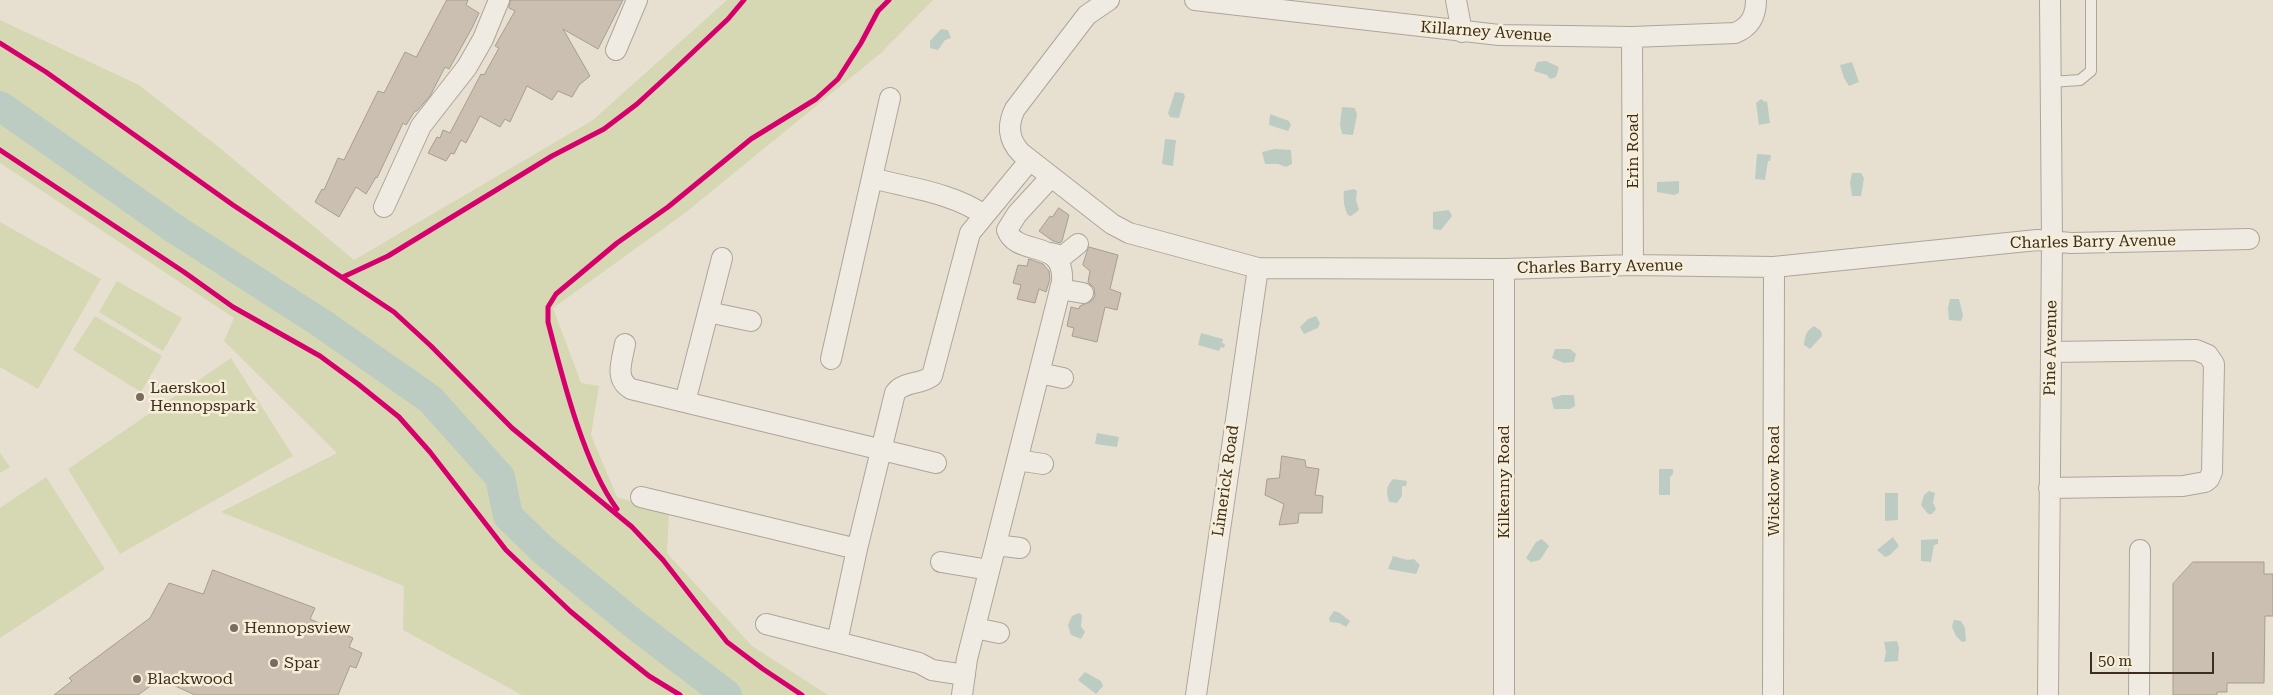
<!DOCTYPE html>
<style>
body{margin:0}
#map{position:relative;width:2273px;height:695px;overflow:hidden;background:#e7e0d1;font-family:"Roboto Serif",serif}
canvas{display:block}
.scale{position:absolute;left:2090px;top:652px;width:124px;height:22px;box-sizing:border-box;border:2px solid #3d2e20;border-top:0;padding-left:6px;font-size:15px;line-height:18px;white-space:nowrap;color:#3d2e20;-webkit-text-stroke:4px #f7eed8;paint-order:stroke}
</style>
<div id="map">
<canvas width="2273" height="695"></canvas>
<div class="scale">50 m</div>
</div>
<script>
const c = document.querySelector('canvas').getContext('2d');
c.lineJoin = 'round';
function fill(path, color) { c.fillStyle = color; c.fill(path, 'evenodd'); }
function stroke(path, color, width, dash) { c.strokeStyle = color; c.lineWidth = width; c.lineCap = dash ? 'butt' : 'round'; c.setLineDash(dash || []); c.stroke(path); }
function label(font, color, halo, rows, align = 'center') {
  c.font = font + ' "Roboto Serif",serif'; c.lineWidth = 5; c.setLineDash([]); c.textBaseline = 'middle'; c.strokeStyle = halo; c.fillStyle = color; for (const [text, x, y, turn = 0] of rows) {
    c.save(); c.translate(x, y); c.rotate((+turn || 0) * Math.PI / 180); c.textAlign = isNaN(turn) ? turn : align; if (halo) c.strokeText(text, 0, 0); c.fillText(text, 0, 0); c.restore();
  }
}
fill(new Path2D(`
 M727 0H933L881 53 685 213 553 308 581 383 599 386 591 435 617 497 669 513 667 553 752 646 828 695H522L403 630 404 586 221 512 337 453 224 341 234 318 0 163V20L139 85 221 149 354 260 593 120Z
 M0 222 101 279 38 389 0 367Z
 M117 281 182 318 163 351 99 312Z
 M95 316 162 356 141 392 73 350Z
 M231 358 293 456 120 554 68 469Z
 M0 453 10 467 0 473Z
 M46 477 105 569 0 638V508Z`), '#d6d7b3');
fill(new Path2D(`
 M941 29 948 30 951 38 945 40 938 50 930 48V41Z
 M1546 61 1559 67 1556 77 1550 79 1547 75 1534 71 1537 62Z
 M1852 62 1859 82 1849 86 1844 78 1840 65Z
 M1175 92 1183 93 1185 96 1179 118 1170 117 1168 113Z
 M1761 99 1765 102 1767 101 1770 123 1759 125 1756 103Z
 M1342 107 1355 108 1357 115 1353 135 1342 134 1340 124Z
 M1270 114 1289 121 1291 125 1288 131 1269 125Z
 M1165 139 1176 140 1173 166 1162 164Z
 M1275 149 1291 150 1292 164 1286 167 1278 164H1265L1262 152Z
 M1757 154 1771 155 1770 161H1768L1765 180 1755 179Z
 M1852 173H1861L1864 178 1861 196H1852L1850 183Z
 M1679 181V193L1674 195 1657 192V182Z
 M1354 189 1357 191 1356 200 1359 210 1351 216 1348 215C1344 208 1343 199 1344 191Z
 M1449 210 1452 216 1441 230 1433 229V212Z
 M1950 299H1959L1963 315 1961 321 1949 320 1948 308Z
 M1316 316 1320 323 1318 328 1304 334 1300 327 1308 319Z
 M1814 326 1821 331 1822 336 1810 349 1804 345C1805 336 1806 331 1814 326Z
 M1201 333 1223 339 1222 343 1225 344 1224 348 1221 347 1219 351 1198 345Z
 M1555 349H1570L1576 354 1574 362 1564 363 1552 358Z
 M1562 395H1574L1575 406 1570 409H1554L1551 398Z
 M1097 433 1119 437 1117 447 1095 444Z
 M1659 469H1673V474L1670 477V495H1659Z
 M1393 479 1407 481 1406 486H1402V496L1397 503 1389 502C1386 491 1386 487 1393 479Z
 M1929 491 1935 493 1933 503 1936 509 1932 514H1928L1921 505 1924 495Z
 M1885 493H1898V520L1885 521Z
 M1893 537 1899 546 1890 555 1885 557 1877 550Z
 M1542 539 1549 546 1540 560 1531 562 1526 558 1536 542Z
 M1938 539V544L1934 545 1931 562 1921 561V540Z
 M1393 556 1408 560 1414 559 1420 565 1416 574 1388 569Z
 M1334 611 1340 613 1350 621 1346 627 1339 623 1330 622 1329 618Z
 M1079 613 1082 615 1081 626 1085 632 1081 639 1071 635 1068 625 1072 616Z
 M1954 620 1961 621 1965 628 1966 641 1962 642 1956 636 1952 627Z
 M1897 641 1899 648 1898 661 1884 662 1886 652 1884 642Z
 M1085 672 1101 681 1103 686 1096 694 1078 680Z`), '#bcccc2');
stroke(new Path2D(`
 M0 106 175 229 321 323 430 399 500 477 508 516 542 549 634 624 727 695`), '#bcccc2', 30);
const building = new Path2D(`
 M447 0H468L466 5 479 13 472 28 449 69 445 67 430 96 417 111H415L406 125 403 123 377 178 376 177 366 194 356 187 339 217 315 202 322 189 324 190 338 158 344 160 378 91 384 93 405 52 416 57Z
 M511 0H623L598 49 563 29 590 76 579 85 572 97 558 91 552 100 527 86 510 122 505 119 500 127 480 116 466 143 461 140 454 154 451 153 446 161 428 153 437 137 440 138 443 130 450 133 481 74 484 75 499 48 495 46 515 11 509 8Z
 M1059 208 1069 215 1062 241 1060 243 1053 241 1039 231 1050 216 1052 217Z
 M1089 247 1118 255 1110 289 1121 293 1117 310 1105 307 1097 342 1072 336 1074 328 1067 326 1071 307 1079 309 1080 306 1092 301 1095 296 1094 288 1088 282 1090 271 1083 265Z
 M1029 259 1043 264 1049 271 1050 279 1046 292 1039 289 1035 303 1017 299 1021 285 1013 283 1018 265 1027 266Z
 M1282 456 1305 460 1306 467 1319 469 1315 495 1323 496 1322 513H1299L1298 523 1279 525 1284 504 1265 495 1267 479 1279 478Z
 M2193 562H2264V574H2273V616H2265L2264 683H2227V692H2217V695H2173V584Z
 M213 570 315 608 310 619 353 638 349 647 362 653 356 668 350 666 338 695H195L160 679 138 695H54L72 681 69 678 150 618 169 583 203 594Z`);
fill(building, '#cbbfb2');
stroke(building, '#a89c90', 1);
const service = new Path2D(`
 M2051 82 2080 80 2091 71V0`);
const minor = new Path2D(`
 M1109 0 1087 15 1015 109C1007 125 1008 140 1021 153L1112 224 1129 233 1258 268 1504 269 1633 265 1774 267 2037 240 2071 243 2249 239
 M1195 0 1499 35 1632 37 1735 33C1750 27 1756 16 1756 0
 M1456 0 1462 32
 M1632 37 1633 265
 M616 50 637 0
 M872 178C909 188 953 193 984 215
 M384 207 421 126 467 67 483 39 499 0
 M1050 253 1063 256 1078 244
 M1060 289 1083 293
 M708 312 751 321
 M625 344C622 361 614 379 631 389L936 463
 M831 359 890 98
 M1039 373 1063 378
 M685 402 722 258
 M1017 460 1043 464
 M2049 488 2183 486 2205 482 2209 479 2212 472 2214 364 2208 355 2196 350 2051 352
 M641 497 857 549
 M996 545 1020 548
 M941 562 989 570
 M766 624 919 663 932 670 965 675
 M975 628 999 633
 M837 642 857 549 895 393C903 381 921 385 932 376L970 233 1030 160
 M962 695 967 659 1062 282C1065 237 1017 258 1007 230L1017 214 1051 177
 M1196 695 1258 268
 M1504 695V269
 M1773 695 1774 267
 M2048 695 2052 241 2050 0
 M2139 695 2140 550`);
stroke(service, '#ada599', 12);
stroke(minor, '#ada599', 22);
stroke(service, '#efebe3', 10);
stroke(minor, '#efebe3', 20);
stroke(new Path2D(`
 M0 43 46 72 233 205 394 312 431 346 512 428 632 527 663 560 727 642 763 669 802 695
 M0 150 184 272 233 307 320 356 358 384 399 417 430 452 506 550 570 611 619 652 649 676 680 695
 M343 277 388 256 552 156 604 129 637 104 674 70 728 19 744 0
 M617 509C584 465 562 376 548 322V307L556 294 617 243 668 207 751 139 816 99 838 79 861 43 878 11 889 0`), '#d6006c', 5);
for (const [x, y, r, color] of [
 [140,397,5,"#786c5e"],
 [234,628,5,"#786c5e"],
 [274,663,5,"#786c5e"],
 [137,679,5,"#786c5e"]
]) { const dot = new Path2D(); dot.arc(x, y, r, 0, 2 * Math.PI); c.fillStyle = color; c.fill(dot); stroke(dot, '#f7eed8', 2); }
label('16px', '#3d2e20', '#f7eed8', [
 ["Killarney Avenue",1486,32,4],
 ["Erin Road",1633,151,-90],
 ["Charles Barry Avenue",2093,242,-1],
 ["Charles Barry Avenue",1600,267,-1],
 ["Pine Avenue",2051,348,-89],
 ["Limerick Road",1226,481,-82],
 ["Wicklow Road",1774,481,-90],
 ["Kilkenny Road",1504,482,-90]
]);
label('16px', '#3d2e20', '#f7eed8', [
 ["Laerskool",150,388],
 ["Hennopspark",150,406],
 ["Hennopsview",244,628],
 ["Spar",284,663],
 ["Blackwood",147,679]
], 'left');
</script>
